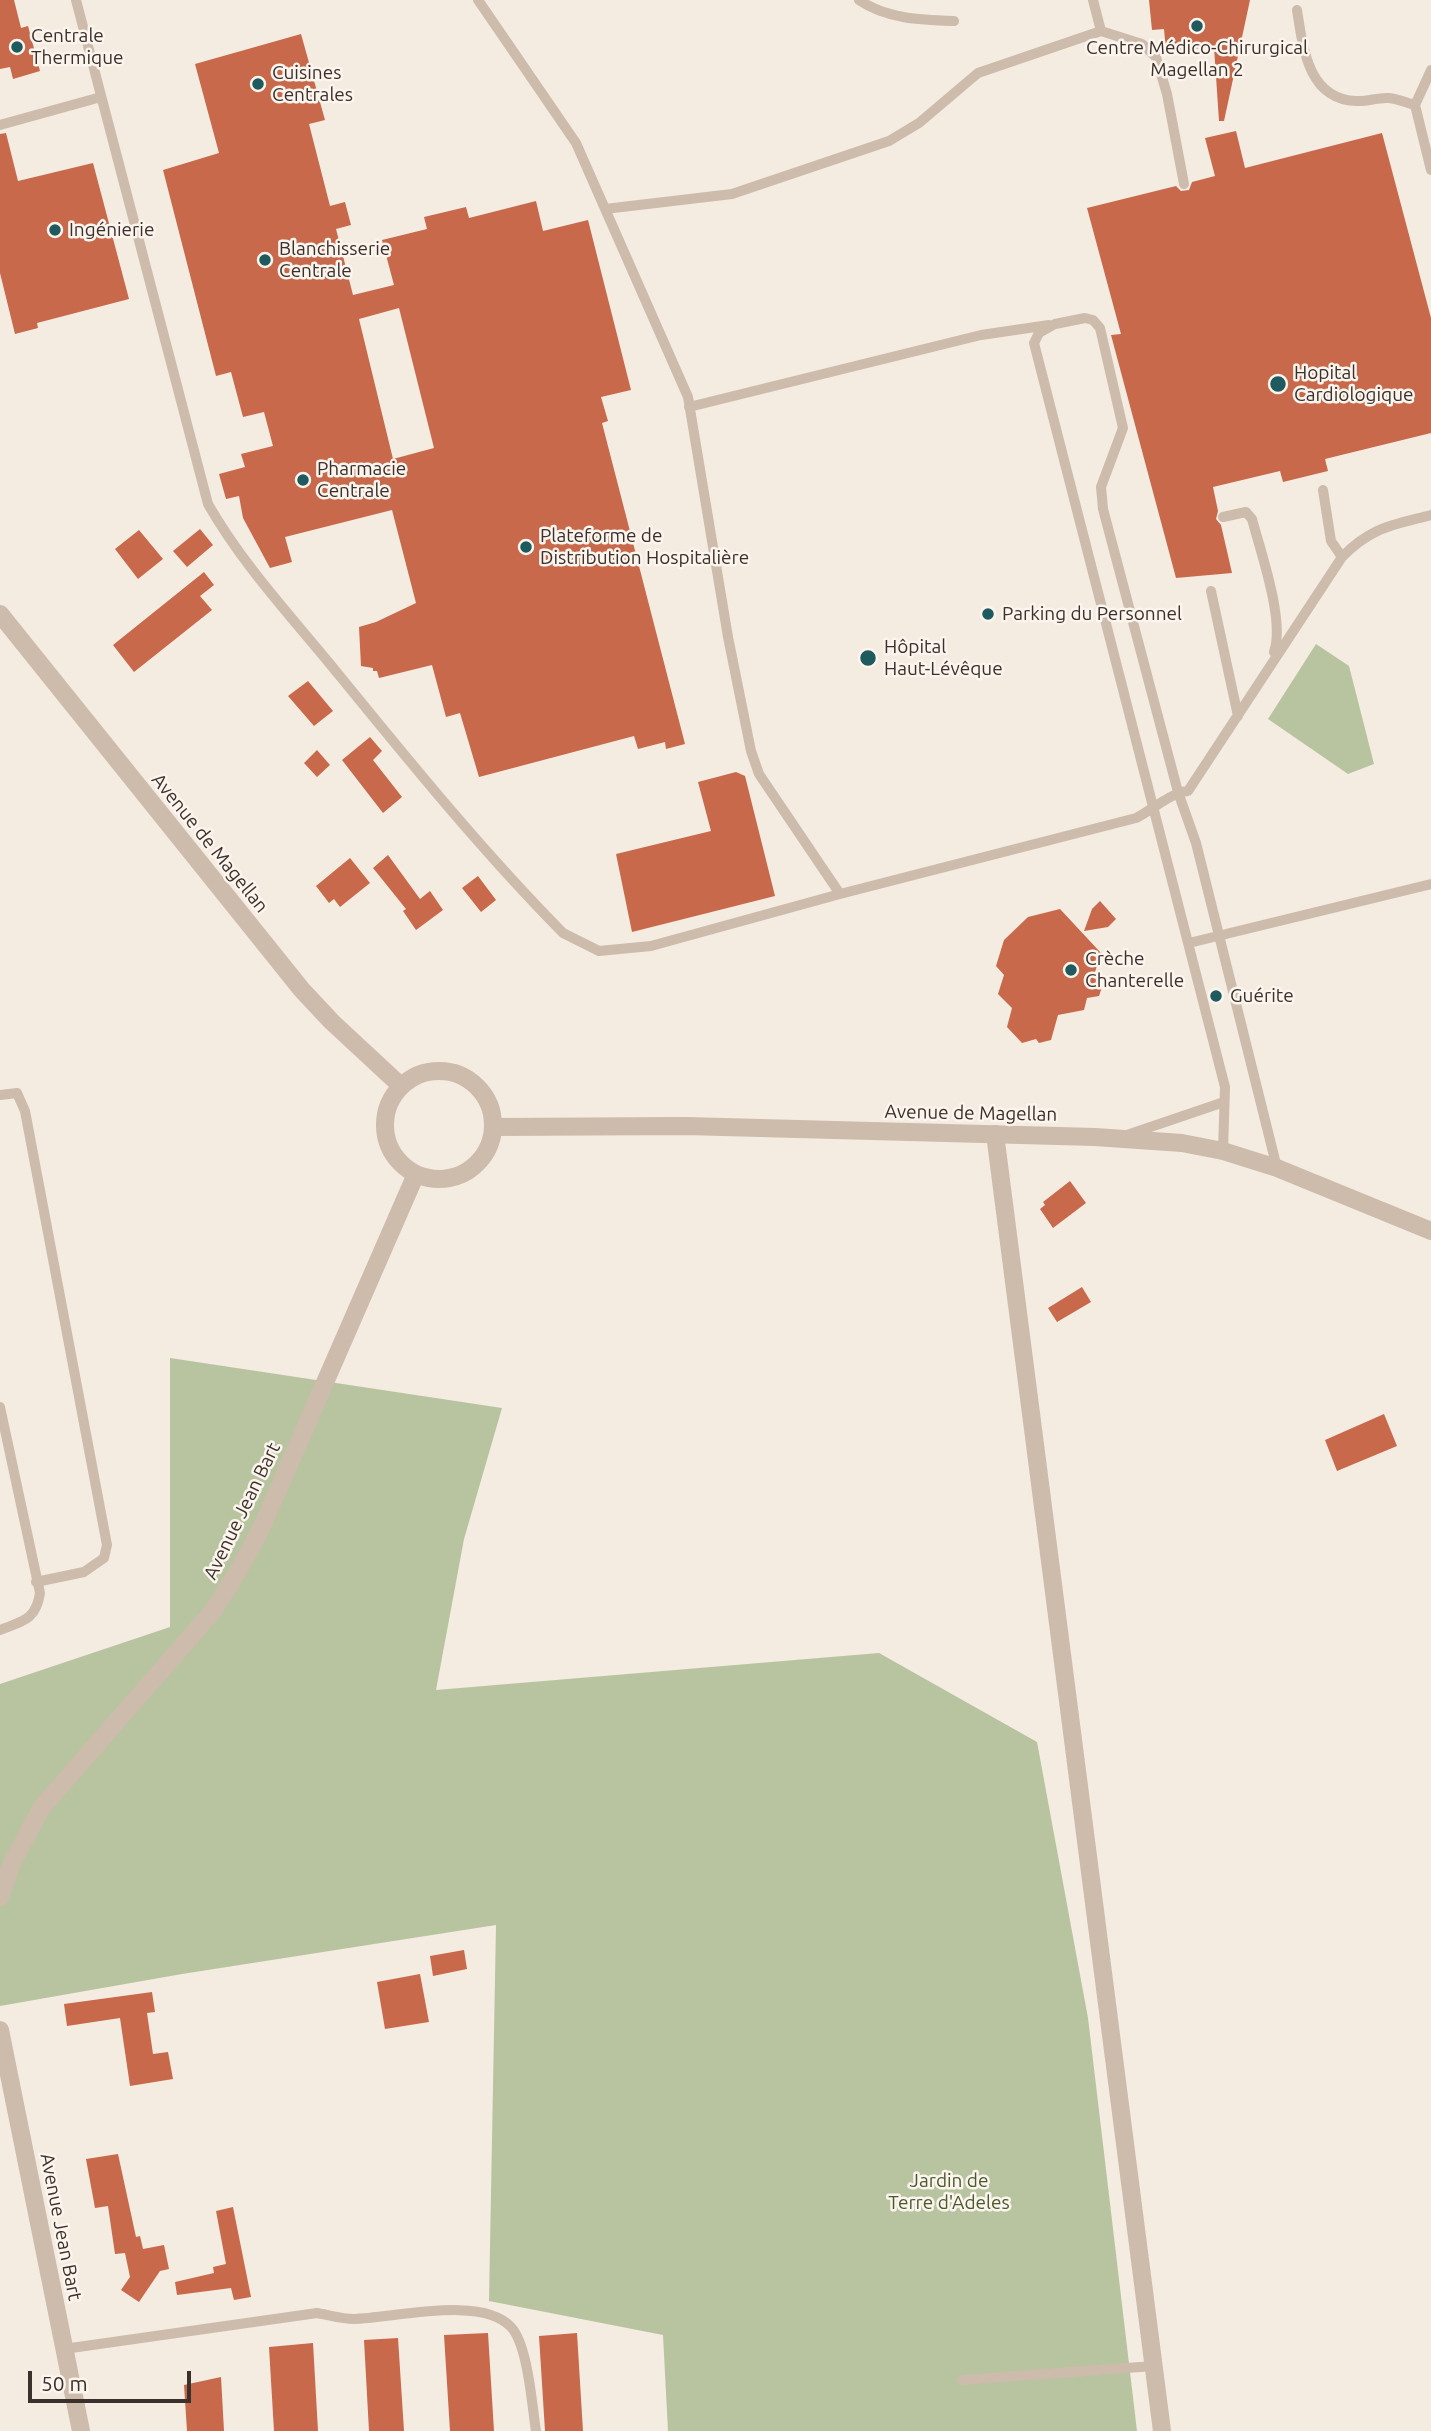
<!DOCTYPE html>
<meta charset="utf-8">
<style>
body{margin:0}
#map{position:relative;width:1431px;height:2431px;overflow:hidden;background:#f4ebe1;font-family:Ubuntu,sans-serif}
canvas{display:block}
.scale{position:absolute;left:28px;top:2371px;width:163px;height:32px;box-sizing:border-box;border:4px solid #3b302b;border-top:0;padding-left:9px;font-size:21px;line-height:24px;white-space:nowrap;color:#3b302b;-webkit-text-stroke:5px #fbf5ee;paint-order:stroke}
</style>
<div id="map">
<canvas width="1431" height="2431"></canvas>
<div class="scale">50 m</div>
</div>
<script>
const c = document.querySelector('canvas').getContext('2d');
c.lineJoin = 'round';
function fill(path, color) { c.fillStyle = color; c.fill(path, 'evenodd'); }
function stroke(path, color, width, dash) { c.strokeStyle = color; c.lineWidth = width; c.lineCap = dash ? 'butt' : 'round'; c.setLineDash(dash || []); c.stroke(path); }
function label(font, color, halo, rows, align = 'center') {
  c.font = font + ' Ubuntu,sans-serif'; c.lineWidth = 5; c.setLineDash([]); c.textBaseline = 'middle'; c.strokeStyle = halo; c.fillStyle = color; for (const [text, x, y, turn = 0] of rows) {
    c.save(); c.translate(x, y); c.rotate((+turn || 0) * Math.PI / 180); c.textAlign = isNaN(turn) ? turn : align; if (halo) c.strokeText(text, 0, 0); c.fillText(text, 0, 0); c.restore();
  }
}
fill(new Path2D(`
 M1316 644 1349 666 1374 764 1348 774 1268 719Z
 M170 1358 502 1408 464 1539 436 1690 879 1653 1037 1742 1088 2018 1137 2431H668L663 2335 489 2301 496 1925 182 1974 0 2006V1684L170 1627Z`), '#b8c4a0');
fill(new Path2D(`
 M0 0H14L21 28 28 26 40 71 13 79 10 67 0 69Z
 M1149 0H1250L1224 121H1219L1214 47 1166 51 1164 29 1152 30Z
 M301 34 325 120 309 124 330 206 345 202 351 225 336 229 353 295 394 285 382 240 427 229 424 217 466 207 469 218 536 201 543 231 588 220 631 390 601 397 608 421 602 423 685 744 666 749 665 742 638 749 634 736 479 777 460 713 446 717 432 665 379 678 377 671H373V668L361 666 359 627 376 622 416 603 392 510 285 537 292 562 270 568 243 518 239 496 226 499 219 474 245 467 241 454 273 446 264 412 243 417 231 372 216 376 163 170 219 153 195 64ZM399 308 434 448 393 459 359 319Z
 M1236 131 1245 168 1382 133 1431 318V433L1325 459 1328 471 1283 482 1280 471 1213 487 1218 511 1216 519 1221 525 1232 573 1176 578 1111 335 1121 334 1087 208 1176 186 1181 191 1189 190 1192 182 1215 176 1205 138Z
 M6 133 18 181 93 163 129 299 37 323 38 328 15 334 0 273V134Z
 M200 529 213 545 187 567 173 551Z
 M139 530 163 559 138 579 115 549Z
 M204 572 214 585 200 596 212 610 134 672 113 645Z
 M308 681 333 711 314 726 288 696Z
 M370 737 382 751 373 760 402 797 383 813 342 760Z
 M317 750 330 765 317 777 304 763Z
 M736 772 745 776 775 896 632 932 616 854 711 831 698 782Z
 M388 855 420 899 430 891 443 910 416 930 403 911 406 909 373 868Z
 M350 858 370 883 340 907 334 899 329 903 316 886Z
 M478 876 496 900 481 912 462 888Z
 M1100 901 1116 919 1108 927 1084 931 1092 909Z
 M1060 909 1101 953 1095 972 1104 981 1099 996 1087 998 1084 1010 1058 1015 1051 1040 1039 1043 1036 1039 1022 1043 1007 1027 1012 1008 998 994 1004 975 996 966 1004 940 1028 917Z
 M1070 1181 1086 1203 1053 1228 1040 1209 1045 1205 1043 1202Z
 M1082 1287 1091 1302 1057 1322 1048 1308Z
 M1384 1414 1397 1446 1337 1471 1325 1440Z
 M464 1950 467 1969 433 1976 430 1956Z
 M420 1974 429 2022 385 2029 377 1982Z
 M152 1992 155 2012 147 2013 153 2054 168 2052 173 2079 130 2086 120 2018 67 2026 64 2004Z
 M118 2154 136 2237 140 2236 143 2249 164 2245 169 2269 160 2271 139 2302 121 2290 130 2277 125 2253 115 2254 108 2206 95 2208 86 2159Z
 M233 2207 251 2297 234 2300 231 2288 177 2295 175 2282 214 2273 213 2267 226 2264 216 2211Z
 M488 2333 494 2431H450L444 2335Z
 M577 2333 583 2431H545L539 2336Z
 M398 2338 404 2431H369L364 2340Z
 M313 2343 318 2431H274L269 2347Z
 M221 2377 224 2431H187L184 2385Z`), '#c8694b');
stroke(new Path2D(`
 M76 0 208 504C241 562 288 613 330 664 405 756 480 849 563 933L599 951 651 946 840 894
 M478 0 576 143 688 397 728 637 751 751 759 774 840 894 1136 818C1152 810 1172 792 1188 791L1342 557C1371 527 1393 525 1431 515
 M859 0C887 19 921 20 954 21
 M1297 10C1303 48 1308 99 1356 101 1367 102 1378 97 1389 98 1398 99 1407 103 1415 105L1431 170
 M1101 31 1142 44 1156 57 1167 94 1184 184
 M1415 105 1431 70
 M0 125 101 97
 M605 209 732 194 889 141 919 123 978 73 1101 31 1093 0
 M689 407 981 335 1049 325
 M1323 490 1331 541 1342 557
 M1223 517 1246 512 1252 519C1261 553 1285 621 1274 652
 M1211 591 1238 716
 M1189 943 1431 884
 M0 1095 17 1093 25 1111 107 1545 104 1558 84 1572 36 1582
 M1124 1136 1224 1102
 M1223 1151 1225 1087 1034 343 1039 333 1055 324 1085 318 1093 320 1100 328 1123 428 1101 487 1103 509 1178 792 1196 843 1277 1168
 M0 1407 40 1593C36 1620 23 1621 0 1630
 M64 2349 317 2313C329 2315 342 2319 354 2319 394 2318 482 2295 511 2327 528 2345 532 2406 536 2431
 M962 2380 1154 2366`), '#cdbbac', 10);
stroke(new Path2D(`
 M995 1134 1162 2431`), '#cdbbac', 18);
stroke(new Path2D(`
 M0 614 302 990 332 1022 401 1086
 M385 1125a54 54 0 1 1 108 0a54 54 0 1 1-108 0Z
 M494 1127 686 1126 1095 1137 1182 1143 1223 1151 1277 1168 1431 1231
 M0 1897 12 1863 42 1807 213 1611 237 1573 261 1529 416 1174
 M0 2030 81 2431`), '#cdbbac', 18);
for (const [x, y, r, color] of [
 [1197,26,7,"#1f5a5e"],
 [17,47,7,"#1f5a5e"],
 [258,84,7,"#1f5a5e"],
 [55,230,7,"#1f5a5e"],
 [265,260,7,"#1f5a5e"],
 [1278,384,9,"#1f5a5e"],
 [303,480,7,"#1f5a5e"],
 [526,547,7,"#1f5a5e"],
 [988,614,7,"#1f5a5e"],
 [868,658,9,"#1f5a5e"],
 [1071,970,7,"#1f5a5e"],
 [1216,996,7,"#1f5a5e"]
]) { const dot = new Path2D(); dot.arc(x, y, r, 0, 2 * Math.PI); c.fillStyle = color; c.fill(dot); stroke(dot, '#fbf5ee', 2.5); }
label('19px', '#3b302b', '#fbf5ee', [
 ["Centrale",31,36],
 ["Thermique",31,58],
 ["Centre Médico-Chirurgical",1197,48,"center"],
 ["Magellan 2",1197,70,"center"],
 ["Cuisines",272,73],
 ["Centrales",272,95],
 ["Ingénierie",69,230],
 ["Blanchisserie",279,249],
 ["Centrale",279,271],
 ["Hopital",1294,373],
 ["Cardiologique",1294,395],
 ["Pharmacie",317,469],
 ["Centrale",317,491],
 ["Plateforme de",540,536],
 ["Distribution Hospitalière",540,558],
 ["Parking du Personnel",1002,614],
 ["Hôpital",884,647],
 ["Haut-Lévêque",884,669],
 ["Crèche",1085,959],
 ["Chanterelle",1085,981],
 ["Guérite",1230,996]
], 'left');
label('19px', '#3b302b', '#fbf5ee', [
 ["Avenue de Magellan",210,843,51],
 ["Avenue de Magellan",971,1113,1],
 ["Avenue Jean Bart",242,1511,-64],
 ["Avenue Jean Bart",61,2227,79]
]);
label('19px', '#4a5a2e', '#fbf5ee', [
 ["Jardin de",949,2181],
 ["Terre d'Adeles",949,2203]
]);
</script>
